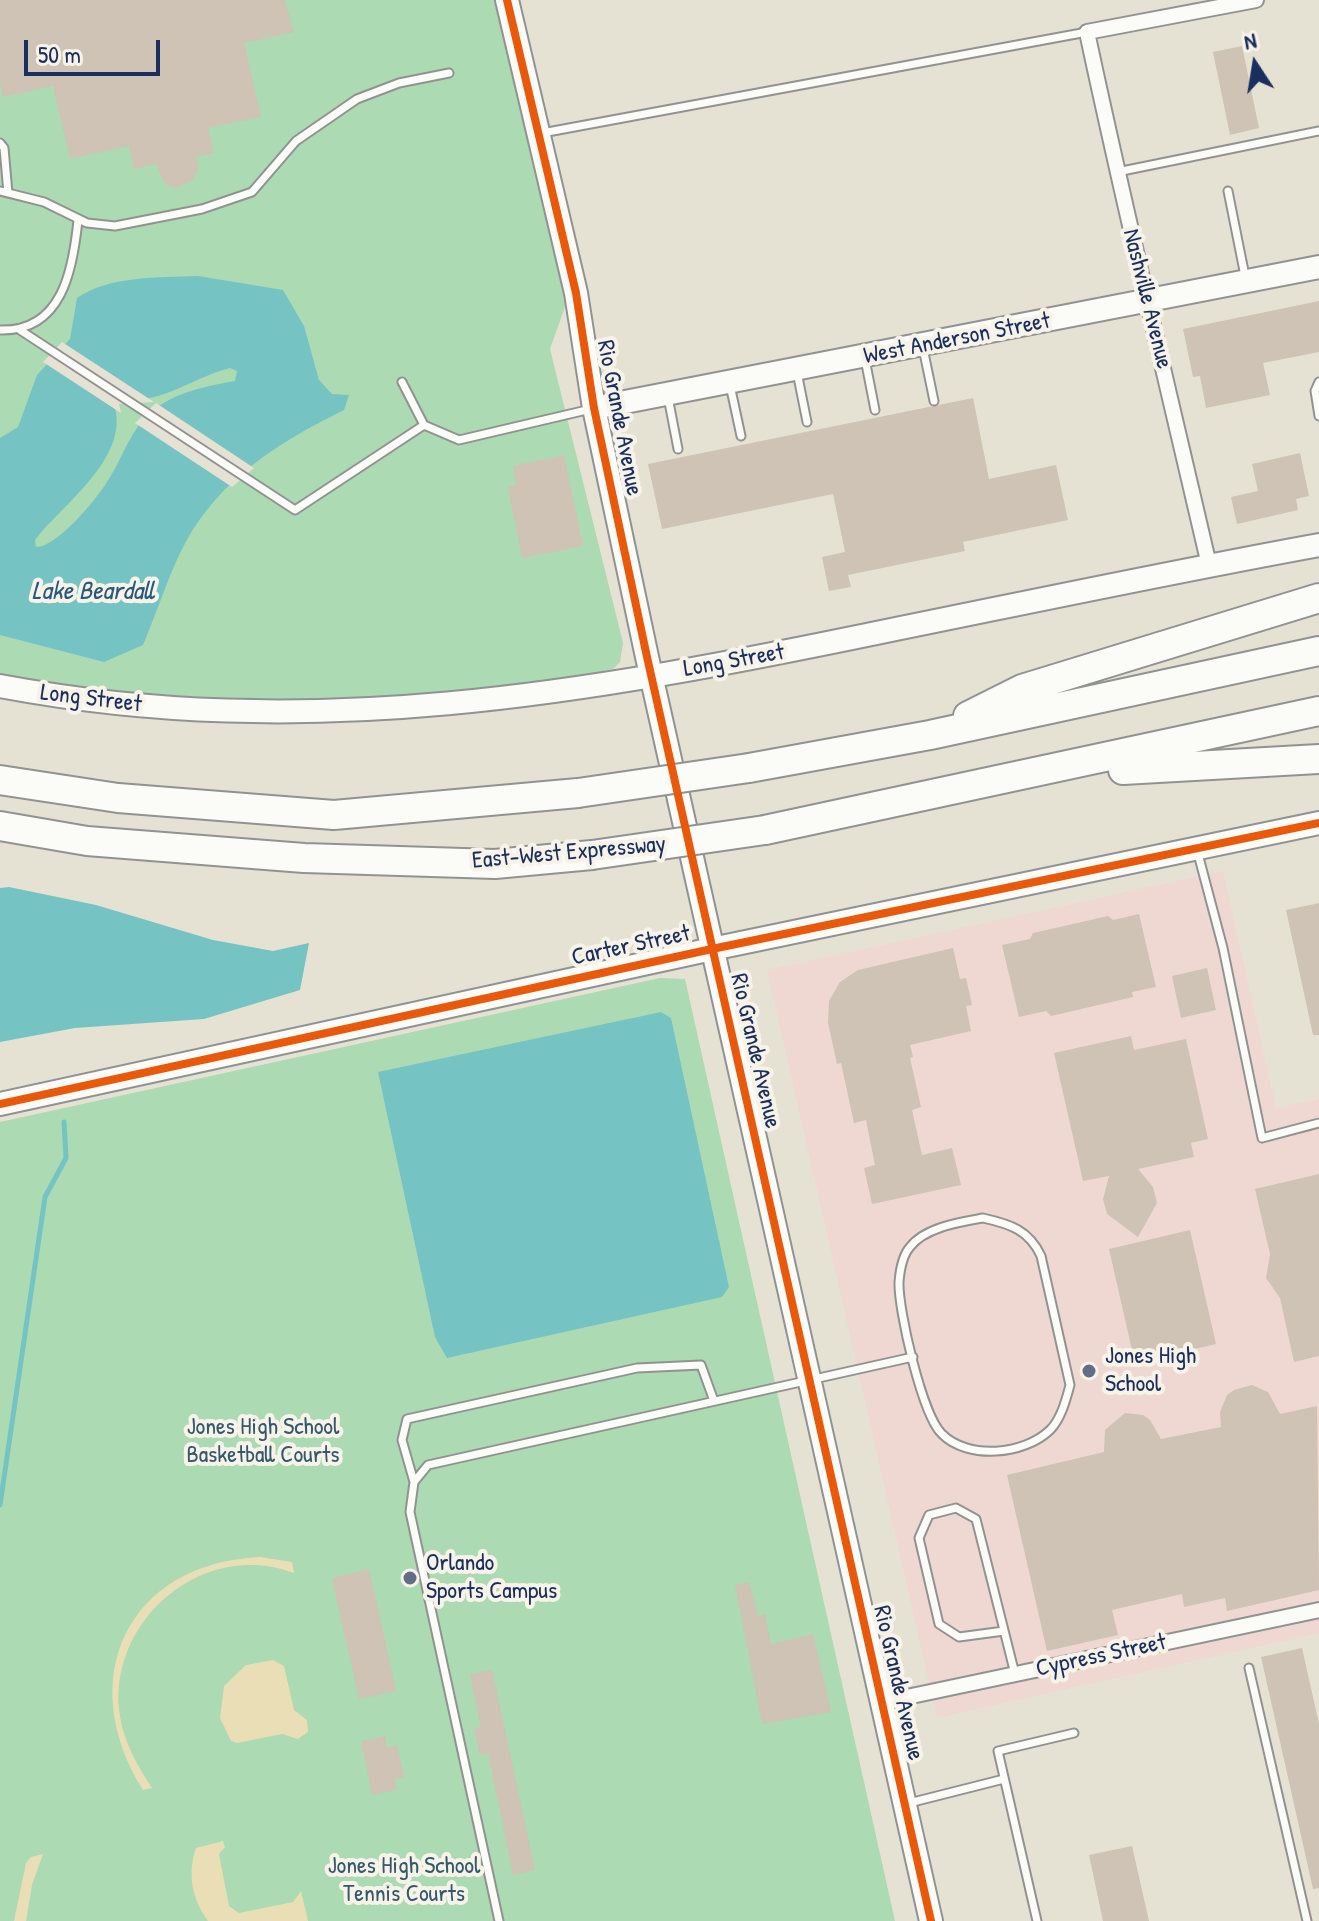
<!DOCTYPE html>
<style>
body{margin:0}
#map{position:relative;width:1319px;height:1921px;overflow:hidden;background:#e6e2d3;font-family:"Patrick Hand",sans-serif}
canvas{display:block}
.north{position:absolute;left:1215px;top:24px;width:80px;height:80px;-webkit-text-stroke:6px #f7f3e8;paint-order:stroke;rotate:348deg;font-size:22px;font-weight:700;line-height:32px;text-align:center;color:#1b2f5e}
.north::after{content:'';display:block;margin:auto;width:28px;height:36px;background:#1b2f5e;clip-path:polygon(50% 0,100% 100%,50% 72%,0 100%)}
.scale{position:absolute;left:24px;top:40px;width:136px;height:36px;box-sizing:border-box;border:4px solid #1b2f5e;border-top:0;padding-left:10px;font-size:24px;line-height:28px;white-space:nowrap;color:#1b2f5e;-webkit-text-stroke:6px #f7f3e8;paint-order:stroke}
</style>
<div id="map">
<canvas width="1319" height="1921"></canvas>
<div class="north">N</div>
<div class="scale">50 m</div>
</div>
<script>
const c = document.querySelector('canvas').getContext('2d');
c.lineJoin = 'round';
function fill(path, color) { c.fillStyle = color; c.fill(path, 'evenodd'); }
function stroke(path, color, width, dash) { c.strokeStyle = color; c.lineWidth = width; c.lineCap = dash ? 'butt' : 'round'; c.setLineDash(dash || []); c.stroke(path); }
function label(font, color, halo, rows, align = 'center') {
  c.font = font + ' "Patrick Hand",sans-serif'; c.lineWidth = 8; c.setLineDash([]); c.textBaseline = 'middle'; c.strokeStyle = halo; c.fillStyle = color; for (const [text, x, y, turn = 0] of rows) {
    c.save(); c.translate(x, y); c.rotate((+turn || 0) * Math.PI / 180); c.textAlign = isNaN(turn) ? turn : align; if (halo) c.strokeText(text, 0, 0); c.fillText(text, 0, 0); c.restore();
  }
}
fill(new Path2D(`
 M1223 871 1276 1108 1319 1099V1633L937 1718 767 970Z`), '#efd8d1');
fill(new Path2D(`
 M0 0H494L567 301 550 349 623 643 620 662 613 669C463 701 309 706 157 694 105 690 52 686 0 674Z
 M660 978 685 979 895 1921H0V1122Z`), '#acdab2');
fill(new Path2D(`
 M260 1557 292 1562 294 1573C205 1539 111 1617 119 1709 122 1739 136 1763 152 1788L143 1790C74 1680 126 1563 260 1557Z
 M273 1660 284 1666 294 1710 307 1720 308 1732 298 1739 282 1734 237 1743 231 1741 220 1718 224 1686 246 1665Z
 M223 1841 225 1847 219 1854 229 1906 239 1913 293 1902 301 1891 308 1921H208C192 1899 187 1874 196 1848Z
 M43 1854 32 1885 26 1921H14L26 1863 31 1857Z`), '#eadeb6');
fill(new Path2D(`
 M198 276 283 290 304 326 319 380 332 394 349 395 344 410C283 440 229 473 192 531 171 565 159 608 143 645L104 662 0 635V438L18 427 37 375 70 339 77 298C111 275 158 278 198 276ZM230 368 237 371 235 381C208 386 183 390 159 406 130 426 125 455 107 482 96 500 56 548 36 547L35 540C62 505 128 459 115 408L122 399C161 405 193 377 230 368Z
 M9 887 96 905 213 940 273 951 309 943 300 990 204 1019 75 1028 0 1042V888Z
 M661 1012 671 1018 729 1287 722 1297 447 1358 435 1337 378 1072Z`), '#76c3c4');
fill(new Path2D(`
 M62 342 154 402 119 404 121 413 43 362Z
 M156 403 254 468 232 487 135 423Z`), '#e6e2d3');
stroke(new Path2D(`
 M0 1505 45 1197 66 1158 64 1122`), '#76c3c4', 5);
fill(new Path2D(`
 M0 0H285L294 32 244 43 261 117 208 128 214 153 196 157 198 168 193 180 176 188 165 184 156 164 134 169 129 146 70 159 53 86 3 97 0 81Z
 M1242 46 1259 128 1230 135 1213 52Z
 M1319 301V352L1263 363 1270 395 1206 408 1200 376 1193 377 1183 329Z
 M973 398 989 479 1056 465 1068 520 963 542 965 551 848 575 851 587 829 591 822 557 845 552 833 494 662 529 648 464Z
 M1300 453 1309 496 1296 499 1298 510 1237 524 1231 497 1258 491 1252 464Z
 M564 455 583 546 522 558 508 487 516 485 513 466Z
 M1319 903V1035H1313L1286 910Z
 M1139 914 1156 987 1132 992 1133 997 1051 1016 1046 1011 1019 1017 1002 945 1030 939 1033 933 1108 916 1113 920Z
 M953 948 960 979 966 978 972 1005 966 1006 971 1031 910 1045 913 1057 910 1058 921 1107 912 1110 922 1155 952 1148 961 1185 872 1204 864 1168 875 1165 866 1120 854 1123 841 1063 837 1064 828 1023 829 1001 840 982 858 970Z
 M1207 968 1216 1010 1181 1018 1172 976Z
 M1131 1036 1134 1050 1186 1039 1208 1139 1191 1143 1194 1157 1138 1169 1153 1187 1157 1203 1138 1237 1107 1214 1103 1199 1109 1176 1083 1181 1054 1053Z
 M1319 1174V1356L1294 1362 1280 1298 1266 1278 1270 1254 1255 1189Z
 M1190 1230 1216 1344 1135 1363 1109 1249Z
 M1252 1385 1268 1392 1280 1414 1317 1406 1319 1590 1227 1611 1225 1598 1184 1607 1182 1594 1112 1610 1118 1635 1047 1651 1007 1475 1104 1452 1105 1430 1125 1413 1143 1415 1150 1420 1161 1439 1221 1427 1220 1412 1227 1395 1234 1390Z
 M369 1569 396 1691 359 1699 332 1578Z
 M749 1582 758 1616 765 1614 771 1644 813 1634 831 1712 762 1724 735 1585Z
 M1302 1648 1319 1724V1888L1313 1889 1261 1657Z
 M492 1670 535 1870 513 1875 488 1753 480 1755 474 1728 481 1727 470 1674Z
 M385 1736 387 1748 397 1745 404 1777 394 1779 397 1790 372 1795 361 1741Z
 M1132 1846 1149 1921H1103L1089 1855Z`), '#cec3b5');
const lane = new Path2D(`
 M542 133 1087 32
 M0 143 4 148 8 193
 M1117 172 1319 131
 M0 191 44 202 87 223 115 226 202 209 252 192 296 141 357 99 399 83 449 73
 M1228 191 1245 276
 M0 330C62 332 73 270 78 220
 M20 330 295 510 424 425
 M923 348 934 401
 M865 359 875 410
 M797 372 807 422
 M402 382 424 425 459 440 591 409
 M1319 382 1315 391 1319 416
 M730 385 741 436
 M668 397 678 449
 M1197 850 1223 948 1262 1138 1319 1123
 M983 1218C1010 1224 1029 1230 1041 1256L1070 1385C1066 1400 1061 1419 1050 1430 1024 1455 968 1460 942 1434 922 1415 898 1309 899 1282 900 1270 902 1256 910 1247 925 1227 961 1222 983 1218Z
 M414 1482 402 1440 407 1419 637 1368 701 1365 714 1401
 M1004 1631 959 1637 939 1624 919 1538 929 1515 956 1508 976 1519 1015 1674
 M1249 1668 1307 1921
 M909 1803 1004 1779
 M499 1921 410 1512 414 1482 428 1465 913 1357
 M1037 1921 998 1751 1074 1733`);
const street = new Path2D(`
 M1209 565C1168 388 1125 211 1087 32L1256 0
 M883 1702 1319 1610`);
const secondary = new Path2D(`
 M507 0 576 293 594 408 647 657 931 1921
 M594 408 1319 267
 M0 686C310 744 587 693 891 630 1034 601 1176 571 1319 545
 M0 1104 712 949 1319 823`);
const highway = new Path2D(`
 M968 716 1022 689 1319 598
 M749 768 930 735 1319 651
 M1123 770 1319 759
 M0 780 118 798 334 815 578 793
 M0 826 87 841 304 858 495 864 592 855
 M765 830 1319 711`);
stroke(lane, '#919292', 11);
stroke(street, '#919292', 18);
stroke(secondary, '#919292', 26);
stroke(highway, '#919292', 32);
stroke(lane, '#fbfbf8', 7);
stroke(street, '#fbfbf8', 14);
stroke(secondary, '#fbfbf8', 22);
stroke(highway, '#fbfbf8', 28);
const highwayBridge = new Path2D(`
 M578 793 749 768
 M592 855 765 830`);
stroke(highwayBridge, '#919292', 32, []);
stroke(highwayBridge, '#fbfbf8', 28);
stroke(new Path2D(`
 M507 0 576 293 594 408 647 657 931 1921
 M0 1104 712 949 1319 823`), '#e8590c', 8);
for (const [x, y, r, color] of [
 [1089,1371,8,"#626e87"],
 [410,1578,8,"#626e87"]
]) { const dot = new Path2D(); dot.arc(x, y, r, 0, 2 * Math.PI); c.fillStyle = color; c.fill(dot); stroke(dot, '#f7f3e8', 3); }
label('24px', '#1b2f5e', '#f7f3e8', [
 ["Nashville Avenue",1147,299,76],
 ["West Anderson Street",957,339,-11],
 ["Rio Grande Avenue",619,418,79],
 ["Long Street",734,661,-10],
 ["Long Street",91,699,7],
 ["East-West Expressway",569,853,-5],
 ["Carter Street",631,946,-12],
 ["Rio Grande Avenue",755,1051,77],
 ["Cypress Street",1101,1656,-12],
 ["Rio Grande Avenue",898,1683,77]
]);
label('24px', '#1b2f5e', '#f7f3e8', [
 ["Jones High",1105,1357],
 ["School",1105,1385],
 ["Orlando",426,1564],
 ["Sports Campus",426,1592]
], 'left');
label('24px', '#34586c', '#f7f3e8', [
 ["Jones High School",263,1428],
 ["Basketball Courts",263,1456],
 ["Jones High School",404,1867],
 ["Tennis Courts",404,1895]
]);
label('italic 26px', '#28587b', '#f7f3e8', [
 ["Lake Beardall",93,592]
]);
</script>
